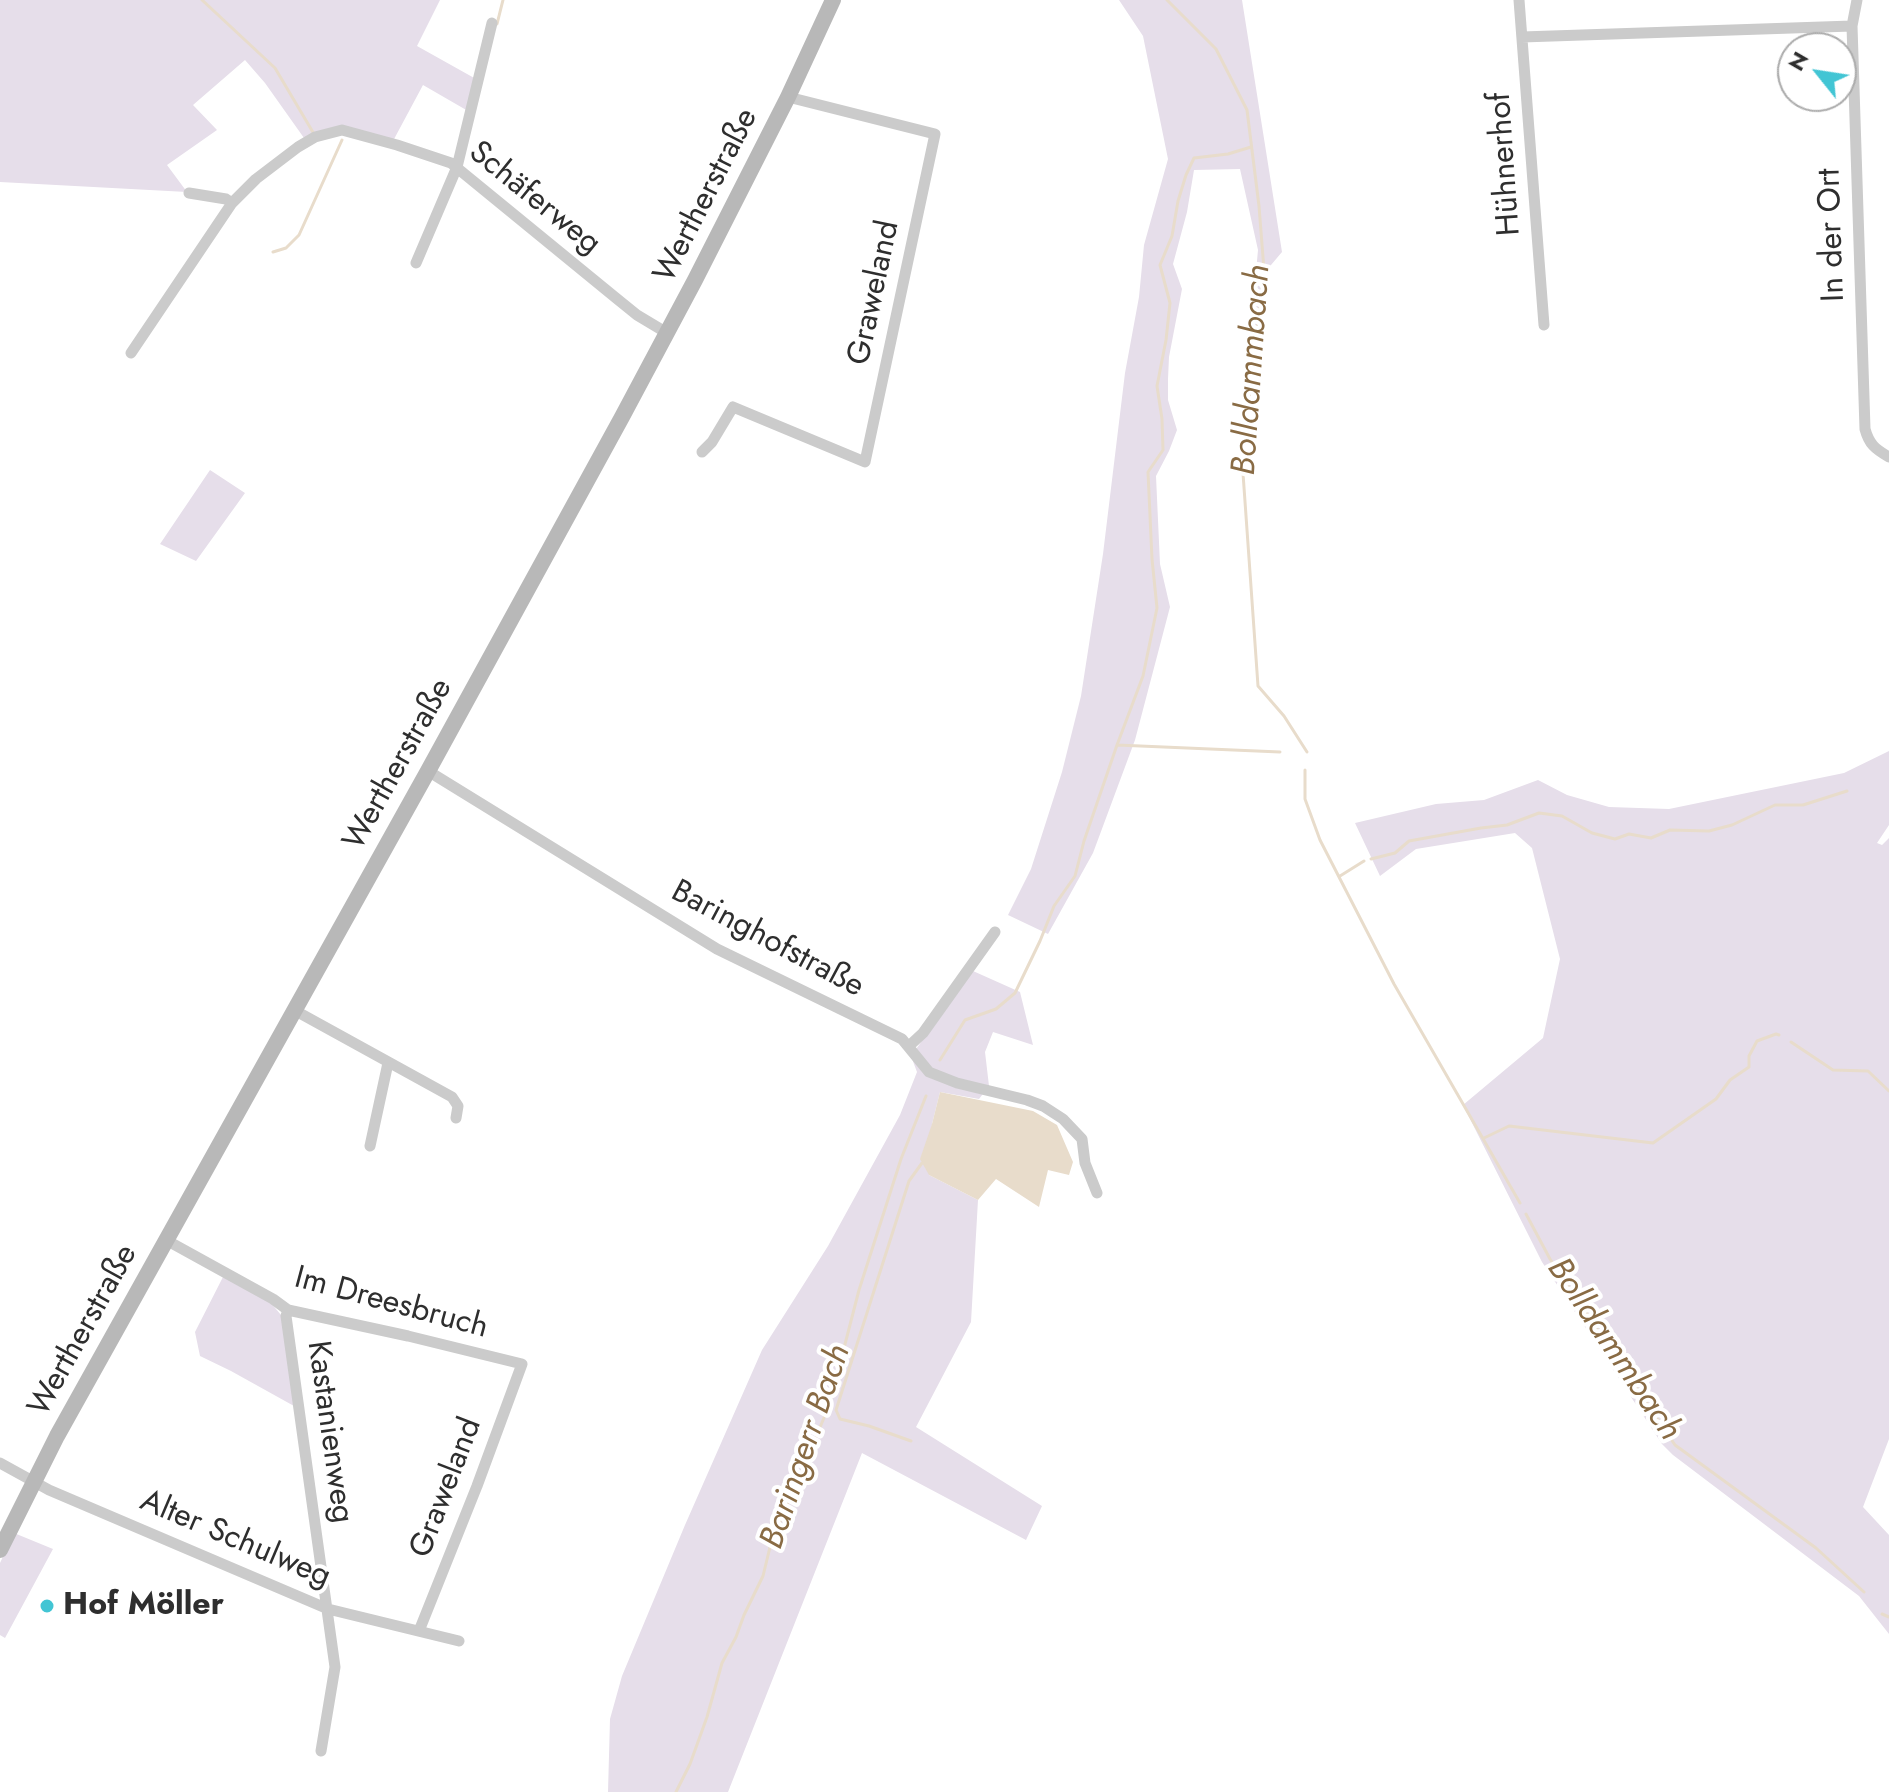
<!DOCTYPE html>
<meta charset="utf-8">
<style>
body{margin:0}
#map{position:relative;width:1889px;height:1792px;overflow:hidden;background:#fff;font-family:Jost,sans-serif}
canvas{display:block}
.north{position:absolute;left:1777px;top:32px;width:80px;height:80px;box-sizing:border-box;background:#fff;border:2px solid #ababab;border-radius:50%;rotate:300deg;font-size:22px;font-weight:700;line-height:32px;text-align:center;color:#2e2e2e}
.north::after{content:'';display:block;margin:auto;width:28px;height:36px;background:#42c5d4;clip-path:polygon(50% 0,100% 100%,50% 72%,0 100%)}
</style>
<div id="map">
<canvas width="1889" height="1792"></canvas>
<div class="north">N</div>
</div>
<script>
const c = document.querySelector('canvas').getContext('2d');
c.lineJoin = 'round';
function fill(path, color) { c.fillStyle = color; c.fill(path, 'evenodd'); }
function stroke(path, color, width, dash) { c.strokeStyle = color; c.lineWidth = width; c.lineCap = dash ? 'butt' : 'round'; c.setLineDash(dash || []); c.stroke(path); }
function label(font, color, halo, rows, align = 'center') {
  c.font = font + ' Jost,sans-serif'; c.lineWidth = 8; c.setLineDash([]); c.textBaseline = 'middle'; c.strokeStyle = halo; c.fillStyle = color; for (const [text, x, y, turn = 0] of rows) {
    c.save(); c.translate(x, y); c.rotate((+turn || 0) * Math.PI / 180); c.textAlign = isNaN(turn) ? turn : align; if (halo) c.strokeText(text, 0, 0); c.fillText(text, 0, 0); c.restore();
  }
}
fill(new Path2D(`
 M0 0H440L417 46 476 79 468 111 423 85 393 141 342 125 304 138 265 83 245 60 193 105 217 130 167 165 187 192 0 182Z
 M1119 0H1242L1282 252 1271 265 1255 373 1248 358 1258 250 1240 169 1194 170 1187 212 1173 264 1182 289 1169 357 1168 379V400L1177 430 1169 451 1156 476 1160 564 1170 607 1135 740 1093 853 1048 934 1008 915 1031 869 1062 772 1081 696 1103 554 1125 373 1139 297 1144 245 1168 159 1143 36Z
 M210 470 245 493 196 561 160 544Z
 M1889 751V825L1877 843 1882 845 1889 838V1439L1863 1507 1889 1535V1634L1859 1596 1673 1455 1662 1444 1542 1262 1463 1105 1543 1038 1560 959 1532 848 1515 833 1416 849 1380 876 1355 823 1436 804 1484 800 1538 780 1567 795 1609 807 1669 809 1844 773Z
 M973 971 1020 992 1033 1045 993 1032 985 1052 989 1086 979 1099 940 1092 932 1124 929 1175 978 1200 971 1322 916 1427 1042 1506 1026 1540 862 1453 728 1792H608L610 1719 622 1676 685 1525 762 1350 828 1246 900 1115 917 1072 911 1056Z
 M224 1275 271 1303 281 1315 294 1406 231 1371 200 1356 195 1332Z
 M14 1533 53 1549 5 1638 0 1635V1563Z`), '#e6deea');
fill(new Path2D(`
 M940 1092 1033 1111 1057 1125 1073 1162 1069 1175 1048 1170 1039 1207 996 1179 978 1200 929 1175 920 1159 932 1124Z`), '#e8dccb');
stroke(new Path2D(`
 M202 0 275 68 314 134
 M1167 0 1216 49 1247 110 1259 206 1264 270 1242 459 1258 686 1284 716 1307 752
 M497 24 503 0
 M273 252 286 248 299 235 342 140
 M1117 745 1280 752
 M1305 770V799L1320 840 1394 984 1520 1203
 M1371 859 1395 853 1409 841 1481 828 1507 825 1539 813 1562 816 1592 833 1615 839 1629 834 1651 838 1670 830 1709 831 1732 825 1775 805H1803L1847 791
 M1340 876 1364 861
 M1791 1042 1833 1070 1868 1071 1889 1091
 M940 1060 965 1020 996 1009 1015 993 1040 941 1054 906 1075 876 1084 841 1117 745 1143 676 1157 608 1152 559 1148 472 1163 450 1162 419 1157 386 1166 340 1170 303 1160 265 1172 236 1178 201 1186 175 1194 158 1228 154 1251 147
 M1484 1138 1509 1126 1653 1143 1716 1099 1730 1080 1749 1067V1056L1757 1041 1776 1034 1779 1035
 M1526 1214 1550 1259 1675 1445 1816 1548 1864 1592
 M911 1441 869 1426 840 1419 836 1410 909 1181 922 1163
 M1882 1614 1889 1617
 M676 1792 690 1764 707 1717 722 1663 736 1637 744 1615 763 1576 771 1543 829 1406 859 1290 901 1159 926 1096`), '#e8dccb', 3);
stroke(new Path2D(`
 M1519 0 1544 325
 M1857 0 1852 26 1865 429C1869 444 1875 449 1889 457
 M1522 37 1852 26
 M189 193 226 199 232 203
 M416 263 457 167 492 23
 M131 353 232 203 256 179 298 147 315 137 342 130 397 145 451 163 616 298 637 315 667 333
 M702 452 712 442 733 407 865 462 935 134 788 97
 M428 771 717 949 902 1039 929 1072 957 1083 1027 1100 1043 1106 1063 1119 1082 1139 1085 1163 1097 1193
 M294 1010 452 1097 458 1106 456 1118
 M909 1046 923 1033 995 932
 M370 1146 388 1063
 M166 1240 273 1299 288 1310 408 1336 522 1364 477 1486 419 1631
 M288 1310 286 1316 335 1667 321 1751
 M0 1463 49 1490 328 1609 459 1641`), '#cbcbcb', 11);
stroke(new Path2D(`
 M0 1550 57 1436 428 771 622 417 695 280 788 97 833 0`), '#b8b8b8', 16);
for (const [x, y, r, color] of [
 [47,1606,8,"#42c5d4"]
]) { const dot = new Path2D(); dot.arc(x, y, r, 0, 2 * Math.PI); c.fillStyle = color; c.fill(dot); stroke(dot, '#fff', 3); }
label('32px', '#2e2e2e', '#fff', [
 ["Hühnerhof",1506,164,-94],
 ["Wertherstraße",707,196,-63],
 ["Schäferweg",534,199,39],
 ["In der Ort",1833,235,-92],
 ["Graweland",875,293,-78],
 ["Wertherstraße",399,765,-61],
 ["Baringhofstraße",767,940,28],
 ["Im Dreesbruch",391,1304,15],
 ["Wertherstraße",84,1331,-61],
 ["Kastanienweg",329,1432,82],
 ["Graweland",447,1488,-69],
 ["Alter Schulweg",235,1540,23]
]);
label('bold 32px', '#2e2e2e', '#fff', [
 ["Hof Möller",63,1606]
], 'left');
label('italic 34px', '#896b44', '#fff', [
 ["Bolldammbach",1253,370,-86],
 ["Bolldammbach",1613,1350,56],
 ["Baringerr Bach",807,1447,-71]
]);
</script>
